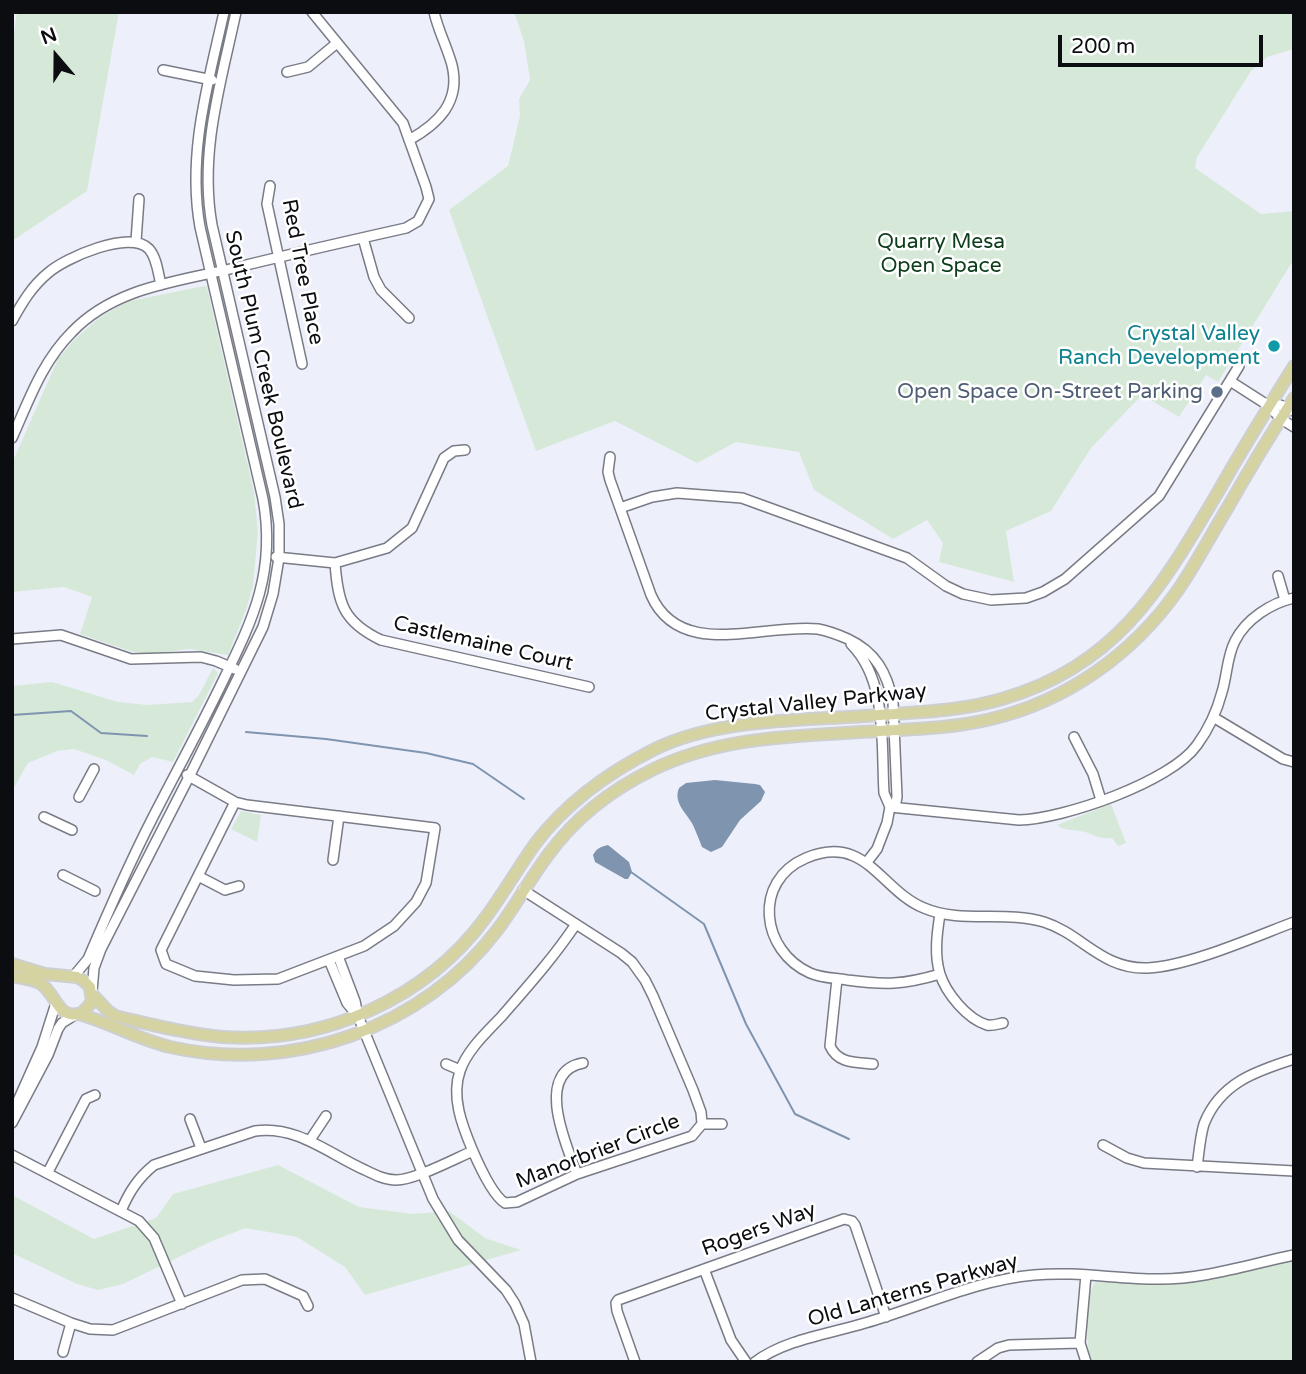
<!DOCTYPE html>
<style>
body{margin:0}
#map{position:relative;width:1306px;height:1374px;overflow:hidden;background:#edf0fb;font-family:"Varela Round",sans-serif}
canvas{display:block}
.frame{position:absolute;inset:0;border:14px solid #0c0d10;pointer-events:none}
.north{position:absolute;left:21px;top:21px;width:70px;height:70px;-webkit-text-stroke:5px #fff;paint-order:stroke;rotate:340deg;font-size:19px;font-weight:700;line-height:28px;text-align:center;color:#0c0d10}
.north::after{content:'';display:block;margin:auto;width:24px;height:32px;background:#0c0d10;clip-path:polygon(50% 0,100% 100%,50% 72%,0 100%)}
.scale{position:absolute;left:1058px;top:35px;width:205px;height:32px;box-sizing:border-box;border:4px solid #0c0d10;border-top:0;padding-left:9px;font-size:21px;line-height:24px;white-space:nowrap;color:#0c0d10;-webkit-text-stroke:5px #fff;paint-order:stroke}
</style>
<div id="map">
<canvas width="1306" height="1374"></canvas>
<div class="frame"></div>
<div class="north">N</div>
<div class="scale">200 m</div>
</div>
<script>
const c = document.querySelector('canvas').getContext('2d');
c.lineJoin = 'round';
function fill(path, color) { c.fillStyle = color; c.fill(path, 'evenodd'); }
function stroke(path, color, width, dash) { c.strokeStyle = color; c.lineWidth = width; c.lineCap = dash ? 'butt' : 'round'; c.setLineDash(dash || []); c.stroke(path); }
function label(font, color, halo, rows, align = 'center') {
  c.font = font + ' "Varela Round",sans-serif'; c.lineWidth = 5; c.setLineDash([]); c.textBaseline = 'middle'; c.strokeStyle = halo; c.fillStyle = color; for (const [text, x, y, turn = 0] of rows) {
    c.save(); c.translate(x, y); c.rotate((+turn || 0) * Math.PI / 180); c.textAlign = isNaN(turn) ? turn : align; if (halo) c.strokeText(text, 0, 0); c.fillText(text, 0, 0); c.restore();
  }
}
fill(new Path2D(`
 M17 12H119L87 191 12 241V46Z
 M514 12H1294V49L1267 57 1251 71 1197 157 1195 168 1261 214 1294 211V259L1218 382 1206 375 1179 417 1142 395 1091 448 1051 511 1006 531 1014 582 939 562 943 543 927 520 893 539 814 490 799 452 736 442 697 463 615 421 536 451 449 210 508 166 520 116 519 99 530 80 524 41Z
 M204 286 207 287 254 492 258 532 253 586 246 610 228 655 189 649 148 654 133 652 80 634 92 597 64 587 12 592V463L58 359 75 339 99 318 117 307 130 301Z
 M213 668 218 673 173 762 152 757 140 764 134 775 106 760 74 749 57 751 28 763 12 791V686L52 682 118 702 147 705 192 702 199 695Z
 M1111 804 1126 843 1118 846 1112 838C1100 840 1095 835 1085 832 1074 829 1067 832 1057 825Z
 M241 811 261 815 257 842 231 829Z
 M278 1165 359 1207 413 1214 449 1211 485 1238 521 1250 365 1295 345 1267 297 1237 245 1228 210 1242 123 1284 98 1290 77 1284 12 1253V1195L94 1239 156 1218 173 1194Z
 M1294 1260V1362H1091C1086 1347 1084 1291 1096 1282L1178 1284Z`), '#d6e9d8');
fill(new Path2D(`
 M715 780 755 784 760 785 765 792 761 801 740 820 722 847 711 852 702 847C699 839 696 832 693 825 686 812 673 803 679 788L686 783Z
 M608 845 629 862 632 872 628 879H625L595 862 593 855C597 848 600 847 608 845Z`), '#7e94af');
stroke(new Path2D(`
 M12 715 71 711 101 733 147 736
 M246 732 326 739 426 753 473 764 524 799
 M631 872 704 924 746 1024 795 1114 849 1139`), '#7e94af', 2);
const minor = new Path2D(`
 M163 70 212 80
 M287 72 308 67 337 43
 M409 140C438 124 461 102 452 65 447 47 438 30 434 12
 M270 186 267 204 302 364
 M363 238 374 277 381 290 409 318
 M136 241 139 199
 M12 321C22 303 32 286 48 273 65 258 130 229 149 249 157 258 158 273 161 285
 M1230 381 1269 406 1281 419 1294 427
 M1269 406 1280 405 1294 411
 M12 438C29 400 42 362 72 332 115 287 177 282 234 268 291 254 348 241 406 228L418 221 429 199 426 187 403 123 312 12
 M610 457 608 472 610 480 651 595C680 661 763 623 818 629 828 631 839 635 848 639 876 652 887 673 893 702L897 797 896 802 890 807 887 823 877 849 867 862
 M620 508 652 497 677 493 742 498 907 558 946 586 963 594 991 600 1026 598 1043 592 1065 579 1159 496 1239 366
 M276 557 335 563 387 548 412 528 444 458 454 451 465 450
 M335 563C338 603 343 622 381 640L589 687
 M1278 576 1285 600
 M12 639 61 635 131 659 201 657 216 661 235 669
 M851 644C888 681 881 744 884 793L890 807
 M1213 717 1283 759 1294 762
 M1074 737 1093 774 1101 800
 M187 775 235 802 247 805 435 828 426 883 416 902 394 926 364 946 278 979 234 980 195 976 166 964 161 950 235 802
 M79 797 94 769
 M890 807 1019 820C1063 819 1171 782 1197 745 1208 730 1217 711 1222 692 1227 676 1227 656 1235 641 1246 619 1271 603 1294 598
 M44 817 72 830
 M333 860 339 816
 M63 875 95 891
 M200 877 225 890 239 886
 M523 890 621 953 632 962 645 980 653 996 693 1090 701 1112 702 1124 692 1136 577 1174 517 1202 505 1203C492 1195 478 1163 472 1149 462 1125 451 1097 460 1071 467 1050 487 1032 502 1016 528 986 554 957 576 924
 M940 914C937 933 934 955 940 974 946 993 967 1019 987 1025 992 1026 998 1024 1003 1023
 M338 956 355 1001 358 1016 433 1199 458 1240 506 1290 515 1304 524 1324 531 1362
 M329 960 347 1003 357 1015
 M940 974C903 985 885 985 847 980 835 978 821 978 810 973 761 951 752 881 806 858 866 833 880 890 924 908 961 924 1005 910 1044 922 1082 934 1102 970 1148 968 1189 966 1254 937 1294 922
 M73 977 88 959C108 912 129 864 152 819 174 776 197 734 218 691 250 625 277 576 263 499L200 227C187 154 208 84 224 12
 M837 979 830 1046C838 1064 856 1062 873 1064
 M92 991 94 968 101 949 189 777 263 627 273 594 279 558V524L275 497 212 225C199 152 221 83 236 12
 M446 1064 460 1070
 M12 1114 42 1047 56 1003
 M190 1119 201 1148
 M12 1123 48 1055 58 1029 62 1023 75 1015
 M702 1124H722
 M310 1140 326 1116
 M1103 1145 1127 1158 1144 1163 1294 1171
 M12 1155 139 1221 154 1238 182 1304
 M1197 1167C1199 1153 1200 1137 1204 1124 1220 1083 1256 1071 1294 1059
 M48 1172 86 1099 95 1095
 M577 1174C567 1147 533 1072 583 1063
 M121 1211C129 1192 138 1178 154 1165L255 1131C297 1125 329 1154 365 1170 375 1175 385 1180 396 1180 415 1180 454 1159 473 1151
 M704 1269 731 1340 746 1362
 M12 1298 71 1323 90 1329 113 1330 242 1280 265 1279 303 1296 308 1306
 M63 1352 71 1323
 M635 1362 617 1311 616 1303 618 1300 844 1219 852 1221 855 1225 886 1317
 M755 1362C786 1339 829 1334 865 1323 921 1307 976 1280 1034 1275 1075 1271 1116 1279 1157 1279 1202 1280 1250 1264 1294 1255
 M977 1362 998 1348 1009 1345 1080 1343
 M1086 1362 1080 1343 1086 1275`);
const major = new Path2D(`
 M12 964 45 974 77 977 84 981 90 987 92 1002 82 1013C57 1021 57 994 40 983 32 979 21 978 12 976
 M92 994 108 1011 115 1016C150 1024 187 1034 223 1037 324 1044 426 999 486 917 503 894 518 868 535 844 566 803 609 772 655 749 720 717 807 721 879 715 920 712 962 711 1002 699 1118 665 1161 588 1218 492 1242 449 1268 408 1294 366
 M79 1014C110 1023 138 1039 170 1047 291 1074 423 1029 498 929 516 905 530 879 548 855 575 818 611 790 652 770 722 735 802 736 879 731 916 729 954 728 991 719 1067 701 1133 654 1178 590 1196 564 1211 535 1228 507 1249 470 1271 434 1294 398`);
stroke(minor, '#797b85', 12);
stroke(major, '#cecfcf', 14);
stroke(minor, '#fff', 9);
stroke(major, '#d6d3a2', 10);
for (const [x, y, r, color] of [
 [1274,346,7,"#0f9aa8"],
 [1217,392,7,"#5c6f8a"]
]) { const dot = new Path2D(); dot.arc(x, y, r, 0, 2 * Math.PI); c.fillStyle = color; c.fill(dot); stroke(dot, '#fff', 2.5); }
label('21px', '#0d3d1b', '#fff', [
 ["Quarry Mesa",941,242],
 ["Open Space",941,266]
]);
label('21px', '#0c0d10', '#fff', [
 ["Red Tree Place",302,272,79],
 ["South Plum Creek Boulevard",263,370,77],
 ["Castlemaine Court",483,644,13],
 ["Crystal Valley Parkway",816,703,-6],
 ["Manorbrier Circle",598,1152,-21],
 ["Rogers Way",759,1230,-20],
 ["Old Lanterns Parkway",913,1291,-16]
]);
label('21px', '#0d838f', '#fff', [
 ["Crystal Valley",1260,334],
 ["Ranch Development",1260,358]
], 'right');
label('21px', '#4e5e75', '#fff', [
 ["Open Space On-Street Parking",1203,392]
], 'right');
</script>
